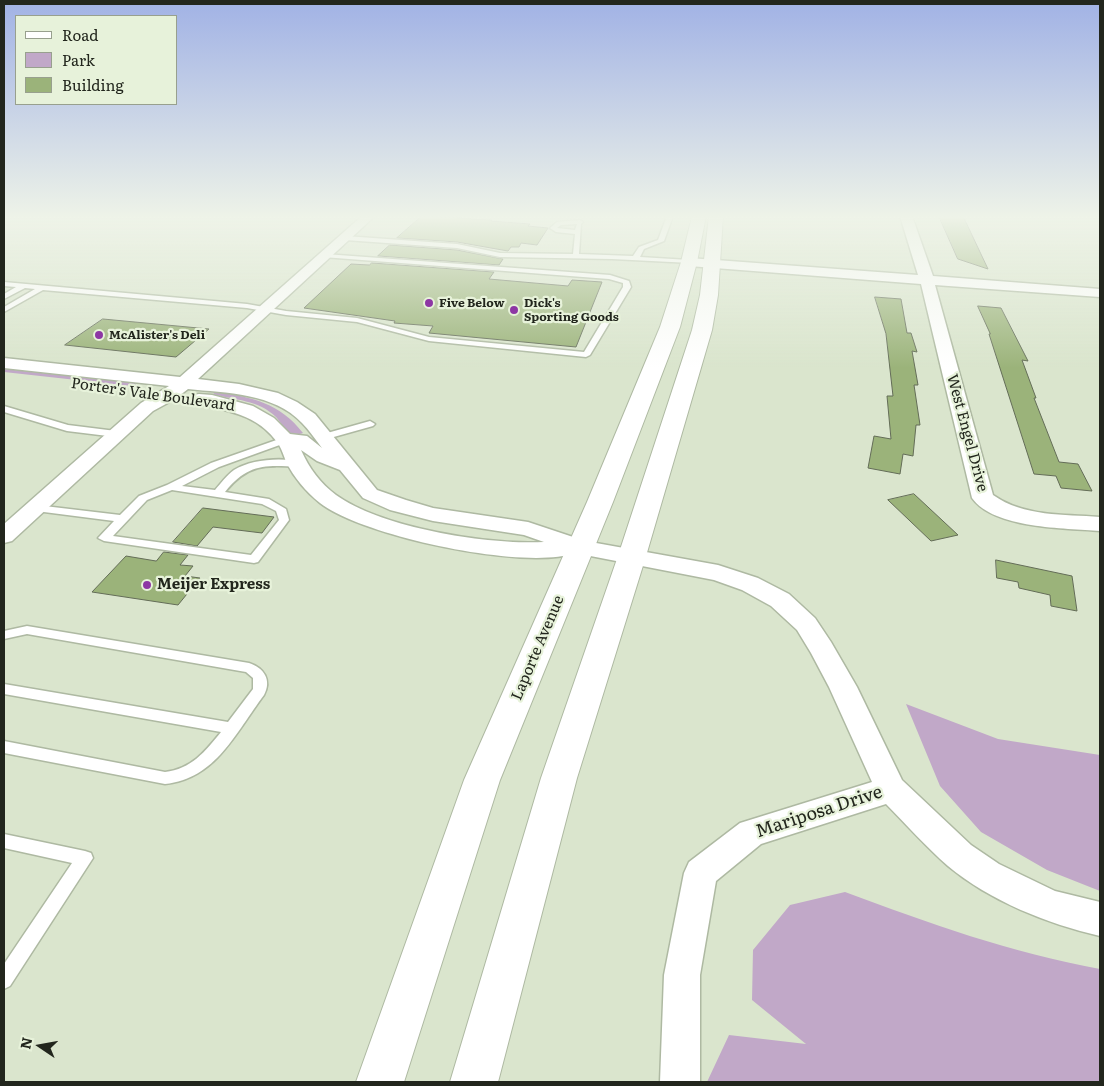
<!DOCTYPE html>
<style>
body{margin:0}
#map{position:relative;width:1104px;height:1086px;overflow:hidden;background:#dae5cd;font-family:Literata,serif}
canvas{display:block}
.frame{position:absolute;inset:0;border:5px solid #22261d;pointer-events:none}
.legend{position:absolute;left:15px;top:15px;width:162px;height:90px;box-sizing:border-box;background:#e7f2da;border:1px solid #98a08e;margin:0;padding:6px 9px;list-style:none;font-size:15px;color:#22261d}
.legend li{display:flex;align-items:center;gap:10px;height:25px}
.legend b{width:25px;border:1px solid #98a08e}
.north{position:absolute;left:15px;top:1021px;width:50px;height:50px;-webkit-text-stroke:4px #e7f2da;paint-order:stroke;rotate:282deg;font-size:14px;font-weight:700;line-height:20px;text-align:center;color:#22261d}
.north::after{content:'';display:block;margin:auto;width:18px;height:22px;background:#22261d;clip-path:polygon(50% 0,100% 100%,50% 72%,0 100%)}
</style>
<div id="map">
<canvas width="1104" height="1086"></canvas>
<div class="frame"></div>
<ul class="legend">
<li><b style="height:6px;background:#fff"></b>Road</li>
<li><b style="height:14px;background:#c1a8c8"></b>Park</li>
<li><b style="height:14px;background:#9bb37a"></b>Building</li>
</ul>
<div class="north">N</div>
</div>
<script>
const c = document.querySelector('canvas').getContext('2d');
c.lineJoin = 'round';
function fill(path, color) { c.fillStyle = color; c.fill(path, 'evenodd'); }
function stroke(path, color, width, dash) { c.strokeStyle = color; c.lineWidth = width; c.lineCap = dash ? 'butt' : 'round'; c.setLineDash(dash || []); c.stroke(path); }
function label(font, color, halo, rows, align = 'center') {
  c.font = font + ' Literata,serif'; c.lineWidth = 4.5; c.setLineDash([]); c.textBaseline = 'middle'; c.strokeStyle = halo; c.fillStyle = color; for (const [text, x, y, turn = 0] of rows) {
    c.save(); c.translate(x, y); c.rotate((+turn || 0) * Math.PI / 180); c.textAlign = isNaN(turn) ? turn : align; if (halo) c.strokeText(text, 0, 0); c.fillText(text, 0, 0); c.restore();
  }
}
fill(new Path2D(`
 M4 369 135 383 136 385 131 386 4 372Z
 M216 392C252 397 280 403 303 433L297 435 288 433C283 428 280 421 276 417 259 400 234 400 213 394Z
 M906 704 998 739 1100 755V891L1047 870 981 832 940 786Z
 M845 892C928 923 1012 953 1100 969V1082H707L729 1035 806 1044 752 1000 753 950 790 905Z`), '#c1a8c8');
const building = new Path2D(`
 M422 216 492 220 491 221 530 224 528 226 548 228 537 245 521 243 519 247H511L508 251 457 242 397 238Z
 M939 216H963L988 269 958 259Z
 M390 245 457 250 503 259 499 265 378 256Z
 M372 263 494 272 489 279 568 286 572 280 602 282 576 347 429 333 433 326 394 323 395 321 304 308 351 264 369 265Z
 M875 297 901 299 907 333H911L917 352 912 351 918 385H914L920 425H916L913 456 903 454 900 474 868 468 874 436 891 439 887 396H893L886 334Z
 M978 306 1001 308 1028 361 1022 360 1036 398H1034L1059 462 1078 464 1092 491 1061 488 1056 476 1034 474 989 334H990Z
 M103 319 209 329 176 357 65 345Z
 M914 494 958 535 931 541 888 500Z
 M203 508 274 517 262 533 213 527 197 546 173 542Z
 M164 552 188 555 180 565 193 566 185 576 200 578 178 605 92 592 126 556 156 561Z
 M996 560 1072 576 1077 611 1051 606 1050 595 1019 588 1018 582 997 578Z`);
fill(building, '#9bb37a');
stroke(building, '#636c57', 1);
const lane = new Path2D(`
 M667 216H673L664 241 644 249 640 257 689 260 692 262 691 263 612 259 500 257 457 248 345 240 342 238 345 236 457 244 500 253 573 254 575 234 556 232 550 228 557 222 580 220 583 222 581 224 579 254 633 256 639 247 658 240ZM577 224 575 230 557 228 561 225Z
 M325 254 610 275 629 281 631 287 590 355 586 357 429 341 357 322 286 315 247 308 43 290 4 312V307L35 289 25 288 4 299V294L16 287 4 286V282L247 304 286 311 357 318 429 337 584 352 623 287V283L609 279 323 257 322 256Z
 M4 406 68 425 116 431 121 434 116 437 67 431 4 412Z
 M370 421 375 424 373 426 323 440 318 437 320 435Z
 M285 437 290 440 288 442 219 467 182 486 215 490C221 483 227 475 234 470 251 459 282 457 302 462L303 464 302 466 298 467C264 465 248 464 225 492L269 499 286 509 289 520 258 562 254 563 104 541 98 538 114 521 36 511 31 508 36 505 120 515 139 496 167 485 211 463ZM172 490 262 504 276 511 279 520 251 555 113 536 147 500Z
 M27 626 249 663C264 668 272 680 264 695 236 732 216 779 165 784L4 753V741L165 772C191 769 205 752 221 732L4 694V684L228 722 253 689V678L246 672 27 634 4 639V631Z
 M4 834 85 851 91 853 93 858 10 986 4 989V964L72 863 4 848Z`);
const street = new Path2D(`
 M362 216H375L198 379 239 384 278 393 297 402 315 414 377 490 406 500 433 508 528 522 585 541 718 565 758 578 789 594 815 618 831 642 857 687 902 780 971 845 999 864 1055 891 1100 902V936C1048 924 990 901 948 866 926 847 906 824 886 804L761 844 716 881 700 975V1082H660L664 975 684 873 689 862 740 823 872 782 829 687 811 653 797 630 771 606 742 590 714 580 575 553C525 571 362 536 320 503 306 492 294 477 286 462 284 456 282 450 279 445 258 413 226 411 193 403L190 399 193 395 199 394 212 395 253 406 274 418 290 434 307 436 322 448C315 439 309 430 302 423 274 393 226 393 188 389L175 399 153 411 12 541 4 543V524L141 403 169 386 4 368V358L180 377ZM301 450 317 461 340 470 363 498 390 510 433 521 524 535 544 542C488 545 382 528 336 495 320 483 309 468 301 450Z
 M900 216H912L933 276 1100 289V297L935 285 993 495C1024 517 1064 514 1100 517V531C1065 528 994 529 972 498L921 284 689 266 682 262 689 258 918 275Z`);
const primary = new Path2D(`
 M692 216H706L697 262 680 327 613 502 500 780 404 1082H356L464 780 587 502 660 327 681 262Z
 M709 216H723L718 295 712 330 646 556 577 778 498 1082H450L541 778 618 556 692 330 700 295Z`);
stroke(lane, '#aeb9a2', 3);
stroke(street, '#aeb9a2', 3);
stroke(primary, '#aeb9a2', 2);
fill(lane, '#fff');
fill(street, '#fff');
fill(primary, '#fff');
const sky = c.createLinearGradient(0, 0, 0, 368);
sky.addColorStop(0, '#a1b2e5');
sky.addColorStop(0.59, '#eef3e8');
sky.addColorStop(1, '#eef3e800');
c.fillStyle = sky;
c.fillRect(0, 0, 1104, 368);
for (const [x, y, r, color] of [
 [429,303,5,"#8d37a4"],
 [514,310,5,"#8d37a4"],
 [99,335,5,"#8d37a4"],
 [147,585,5,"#8d37a4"]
]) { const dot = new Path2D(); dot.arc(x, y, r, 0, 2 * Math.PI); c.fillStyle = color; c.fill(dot); stroke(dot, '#e7f2da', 2); }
label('bold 12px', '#22261d', '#e7f2da', [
 ["Five Below",439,303],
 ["Dick's",524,303],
 ["Sporting Goods",524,317],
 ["McAlister's Deli",109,335]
], 'left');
label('15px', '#22261d', '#e7f2da', [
 ["Porter's Vale Boulevard",153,395,8],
 ["West Engel Drive",967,433,75],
 ["Laporte Avenue",538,648,-67]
]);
label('bold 15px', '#22261d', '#e7f2da', [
 ["Meijer Express",157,585]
], 'left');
label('18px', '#22261d', '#e7f2da', [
 ["Mariposa Drive",819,812,-18]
]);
</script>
